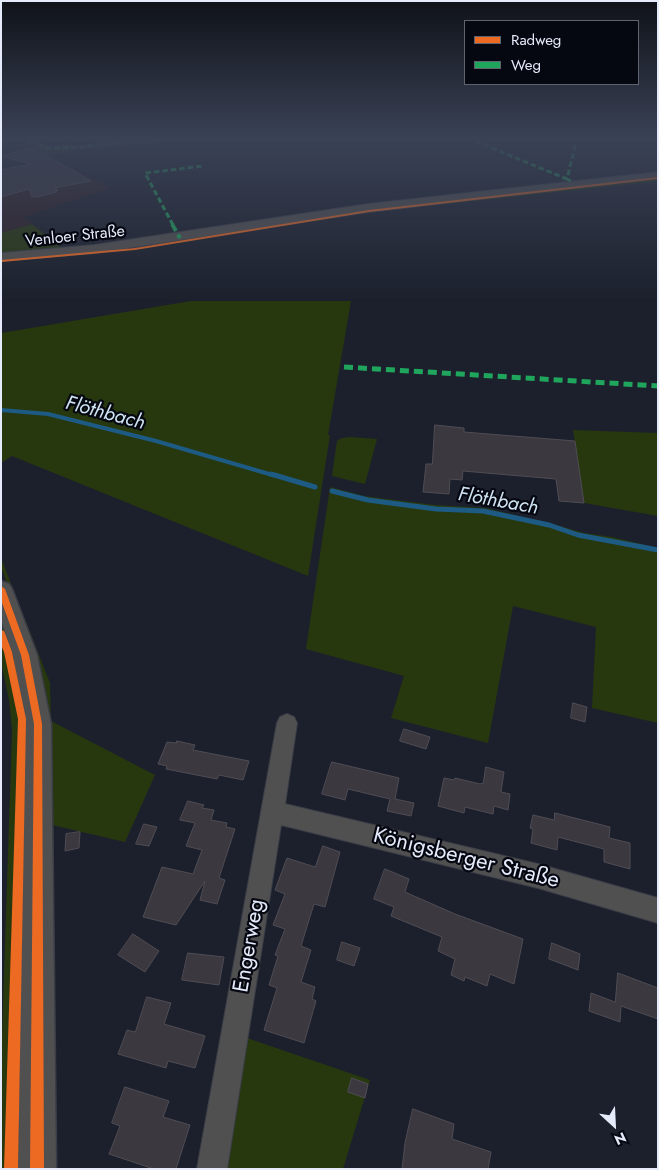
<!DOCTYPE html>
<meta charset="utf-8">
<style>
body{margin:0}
#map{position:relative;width:659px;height:1170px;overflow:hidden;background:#1c202c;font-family:Jost,sans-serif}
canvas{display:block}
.frame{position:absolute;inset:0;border:2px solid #e6ebfb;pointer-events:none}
.legend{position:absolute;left:464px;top:20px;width:175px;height:65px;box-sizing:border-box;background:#050711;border:1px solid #5f626f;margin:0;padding:6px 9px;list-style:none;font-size:15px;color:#e6ebfb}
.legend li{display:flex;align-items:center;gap:10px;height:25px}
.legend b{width:25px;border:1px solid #5f626f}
.north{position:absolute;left:589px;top:1100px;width:50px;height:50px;-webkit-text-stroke:4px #050711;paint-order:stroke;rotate:155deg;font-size:14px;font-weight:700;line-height:20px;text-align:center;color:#e6ebfb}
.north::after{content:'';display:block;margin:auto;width:18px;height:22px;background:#e6ebfb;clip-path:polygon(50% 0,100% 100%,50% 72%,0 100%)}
</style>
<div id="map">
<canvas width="659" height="1170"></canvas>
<div class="frame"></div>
<ul class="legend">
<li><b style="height:6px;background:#ed6a23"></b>Radweg</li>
<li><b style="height:6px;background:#20a55d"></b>Weg</li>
</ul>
<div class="north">N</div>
</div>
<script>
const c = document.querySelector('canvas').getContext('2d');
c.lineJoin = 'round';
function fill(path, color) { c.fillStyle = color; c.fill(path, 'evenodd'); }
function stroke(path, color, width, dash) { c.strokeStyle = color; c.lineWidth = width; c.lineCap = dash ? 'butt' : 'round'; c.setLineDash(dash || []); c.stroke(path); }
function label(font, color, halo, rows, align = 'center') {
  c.font = font + ' Jost,sans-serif'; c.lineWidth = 4.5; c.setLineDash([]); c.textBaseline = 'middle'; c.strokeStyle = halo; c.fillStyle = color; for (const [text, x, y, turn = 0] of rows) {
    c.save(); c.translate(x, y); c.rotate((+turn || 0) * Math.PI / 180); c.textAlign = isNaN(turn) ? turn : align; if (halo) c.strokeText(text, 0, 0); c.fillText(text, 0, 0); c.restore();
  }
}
fill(new Path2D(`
 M72 168 110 188 24 217 32 224 1 233V182Z`), '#2e1f26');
fill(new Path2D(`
 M17 138H31L52 148 70 143 78 147 106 140 104 138H198L47 154Z
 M658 179V181L372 212 403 207Z
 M32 224 62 248 137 240 130 243 1 254V233Z
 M191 301H351L328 435H330L308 576 12 456 1 463V333Z
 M573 430 658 433V516L584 503Z
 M350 437 377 439 365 484 332 476 337 441 342 438Z
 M330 487 364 496 435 505 485 508 553 524 584 533 612 537 658 548V723L592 708 596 627 513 606 488 743 391 718 404 676 306 649Z
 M1 558 50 683 51 721 155 775 125 842 52 825 48 976 14 601 1 567Z
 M1 610 27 694 22 1169H1V1064L12 731 9 700 1 662Z
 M244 1037 370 1080 343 1169H222Z`), '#27380f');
stroke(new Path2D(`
 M1 410 48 414 156 441 276 476`), '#1d5b84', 4);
stroke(new Path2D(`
 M271 474 315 487
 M332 491 368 500 436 509 483 511 549 525 578 535 658 550`), '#1d5b84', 5);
const building = new Path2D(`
 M33 148 74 171 91 181 54 188 58 190 55 191 57 192 37 197H32L29 189 1 197V170L31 164 1 156Z
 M435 425 464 428V432L575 441 584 503 559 501 556 479 463 471 462 480 450 479 449 494 423 492 426 464H432Z
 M573 703 587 707 585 722 571 718Z
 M404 729 430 737 426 749 400 741Z
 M177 741 195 745 193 750 249 761 243 780 219 775 217 779 166 769 167 766 158 764 167 742 176 743Z
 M332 762 399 778 395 799 414 803 411 816 387 811 390 799 348 789 345 800 322 794Z
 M486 767 504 772 501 792 510 794 508 810 494 806 493 814 465 807 464 813 438 806 444 778 454 780 455 778 480 784 483 783Z
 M188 801 204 805 202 808 214 810 211 820 227 823 226 827 235 829 219 878 225 880 217 904 200 900 205 881 176 925 143 917 162 867 193 874 202 850 186 846 195 823 180 820Z
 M555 813 610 827 609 838 630 843V869L604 862V849L558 837 557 850 531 843 533 829 530 828 533 815 554 820Z
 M144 824 157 827 149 846 136 844Z
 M80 832 79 848 65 851 66 834Z
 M323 846 340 852 325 907 314 904 301 946 311 950 301 982 315 987 312 999 316 1001 304 1043 264 1030 277 988 269 985 278 956 275 955 285 929 273 925 285 894 275 890 287 858 315 867Z
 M385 869 409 879 405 892 455 914 523 939 514 984 490 974 487 986 465 977 464 981 451 975 455 959 438 951 442 937 391 916 394 907 374 899Z
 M133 934 159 951 145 972 118 955Z
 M342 942 360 948 354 966 337 960Z
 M552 943 580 954 578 970 549 959Z
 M188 953 224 957 219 985 182 980Z
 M618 973 658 988V1019L621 1006 620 1022 589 1011 591 993 615 1002Z
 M147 997 171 1003 164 1024 205 1036 195 1068 168 1061 166 1068 118 1054 127 1030 135 1032Z
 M352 1078 368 1084 365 1098 348 1092Z
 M125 1087 169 1101 163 1117 190 1125 176 1169H154L109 1154 120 1126 112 1123Z
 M413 1109 454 1124 452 1139 491 1152 488 1169H402L405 1143Z`);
fill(building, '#3c3840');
stroke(building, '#4f4c54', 1);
const minor = new Path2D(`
 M1 138H16L1 142Z
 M287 714 294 717 297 723 285 804 538 864 658 898V923L538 888 281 825 227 1169H197L277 723 280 717Z`);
const tertiary = new Path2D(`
 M1 581 9 584 12 589 37 655 51 724 56 1169H18L25 724 13 655 1 620Z`);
const secondary = new Path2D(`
 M658 172V178L368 212 94 253 1 261V253L94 245 368 204Z`);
stroke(minor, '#3a3d47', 2);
stroke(tertiary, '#3a3d47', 3);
stroke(secondary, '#3a3d47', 2);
fill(minor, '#515050');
fill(tertiary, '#515050');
fill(secondary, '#535250');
stroke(new Path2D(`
 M22 138 48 148 80 147 157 138
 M468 138 567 179
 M571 181 567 179 577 138
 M173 225 145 173 203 166`), '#20a55d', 3, [5.5, 3]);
stroke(new Path2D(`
 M172 224 180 238`), '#20a55d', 4, [8, 4]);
stroke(new Path2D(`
 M344 367 658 386`), '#20a55d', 5, [9, 5]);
fill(new Path2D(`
 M658 177V179L369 212 135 250 1 262V260L135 248 369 210Z
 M1 586 5 589 29 655 42 724 44 1169H30L34 724 21 655 1 600Z
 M1 630 4 631 5 633 12 652 26 719 18 1169H4L18 719 4 652 1 645Z`), '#ed6a23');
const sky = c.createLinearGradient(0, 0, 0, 302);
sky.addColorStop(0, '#0f1218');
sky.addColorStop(0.46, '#3a4256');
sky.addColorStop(1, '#3a425600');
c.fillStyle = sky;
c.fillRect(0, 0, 659, 302);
label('16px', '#e6ebfb', '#050711', [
 ["Venloer Straße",75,237,-6]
]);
label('italic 20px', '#d0e4f3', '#050711', [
 ["Flöthbach",105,414,15],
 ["Flöthbach",498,502,10]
]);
label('22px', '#e6ebfb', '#050711', [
 ["Königsberger Straße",466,859,14],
 ["Engerweg",250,946,-80]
]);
</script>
